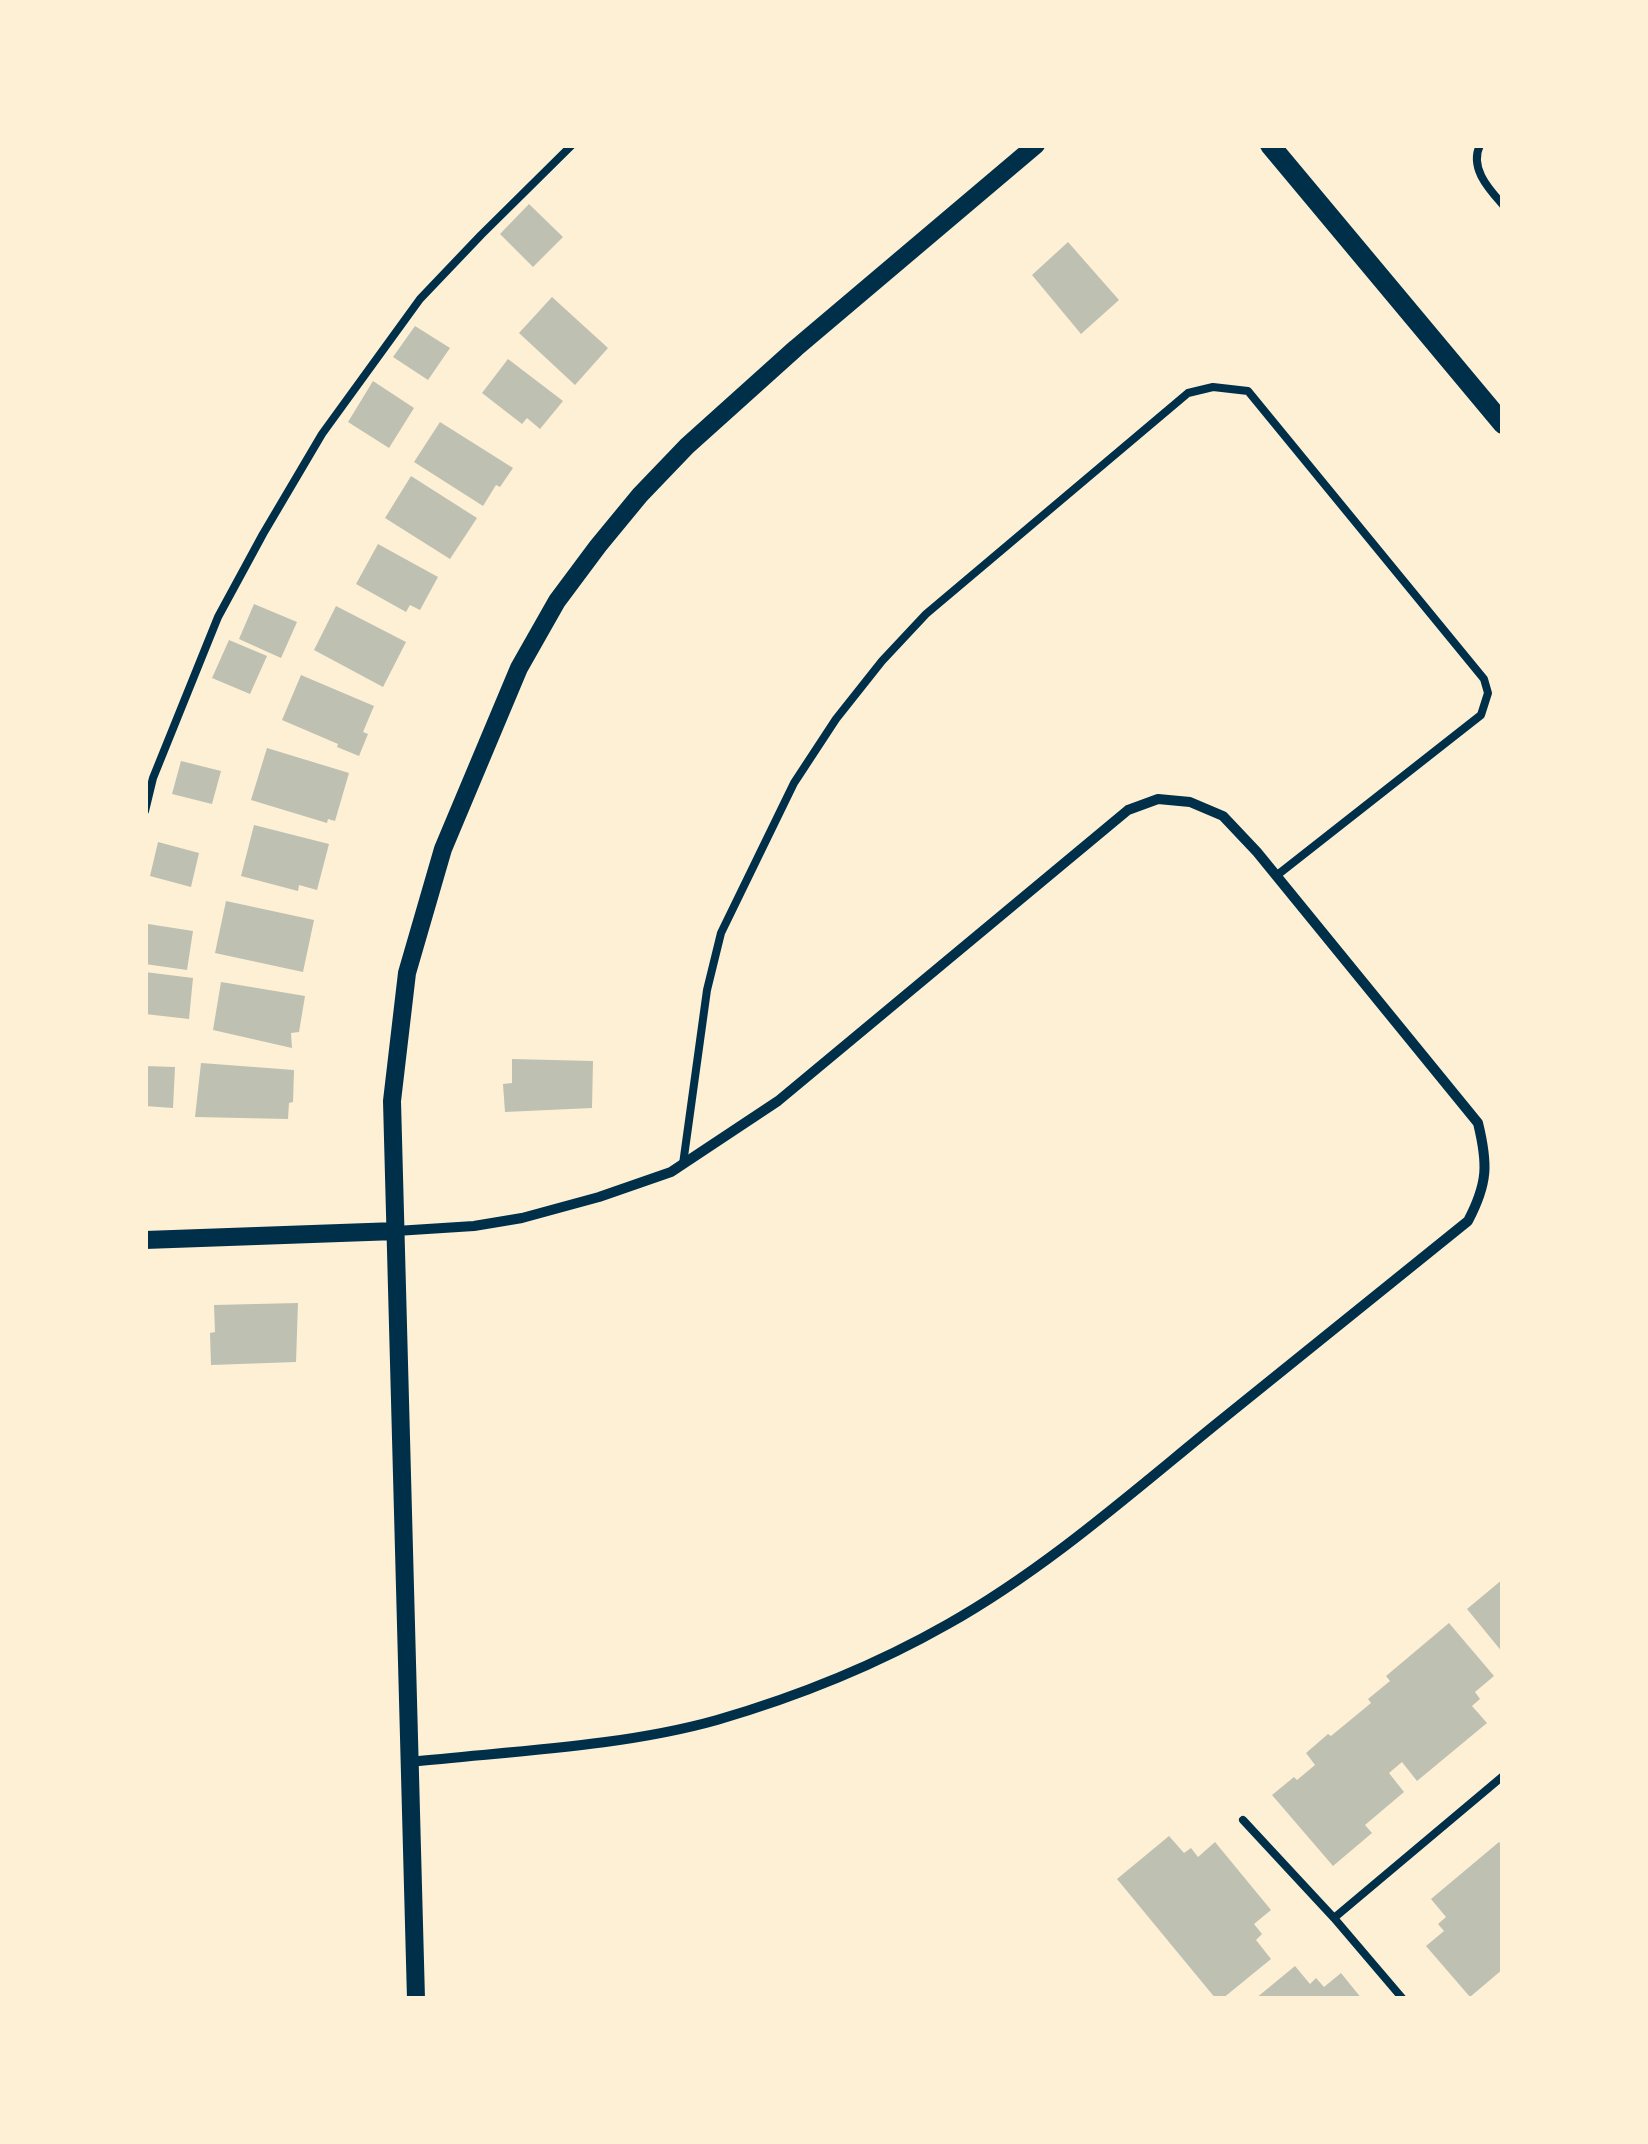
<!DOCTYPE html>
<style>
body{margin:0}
#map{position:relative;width:1648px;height:2144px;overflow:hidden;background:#fdf0d5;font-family:"PT Sans",sans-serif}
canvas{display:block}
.frame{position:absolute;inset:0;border:148px solid #fdf0d5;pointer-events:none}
</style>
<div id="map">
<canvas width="1648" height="2144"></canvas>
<div class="frame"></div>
</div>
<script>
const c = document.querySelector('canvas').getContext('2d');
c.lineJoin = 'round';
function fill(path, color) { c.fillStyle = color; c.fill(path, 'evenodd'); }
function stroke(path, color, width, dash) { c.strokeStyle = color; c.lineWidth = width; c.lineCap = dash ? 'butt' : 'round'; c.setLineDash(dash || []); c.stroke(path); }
fill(new Path2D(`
 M529 204 563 237 533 267 500 234Z
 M1068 242 1119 300 1081 334 1032 275Z
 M552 297 608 348 575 385 519 333Z
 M415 326 450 348 428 380 393 357Z
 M508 359 563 401 540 429 527 418 522 424 482 393Z
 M373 381 414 408 389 448 348 422Z
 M440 422 513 468 500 487 496 485 483 506 414 462Z
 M411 476 477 518 450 559 385 518Z
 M378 544 438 577 420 610 410 605 406 612 356 584Z
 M254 604 297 622 281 658 239 639Z
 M336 606 406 642 383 687 314 650Z
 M229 640 267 656 250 694 212 678Z
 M301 675 374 706 363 732 368 734 359 756 337 747 338 744 282 720Z
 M267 748 349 773 335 821 328 819 327 823 251 800Z
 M181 761 221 771 212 804 172 794Z
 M254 825 329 844 317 890 299 885 298 891 241 876Z
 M158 842 199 853 191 887 150 876Z
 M226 901 314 920 303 972 215 953Z
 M148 924 193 931 187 970 145 964Z
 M145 972 193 978 189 1019 145 1014Z
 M221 982 305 996 299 1032 291 1033 292 1048 213 1030Z
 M512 1059 593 1061 592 1108 505 1112 503 1084 512 1083Z
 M201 1063 294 1070 293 1102 289 1103 288 1119 195 1117Z
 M145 1066 175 1067 173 1108 145 1106Z
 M298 1303 296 1362 211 1365 210 1333 215 1332 214 1305Z
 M1503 1579V1653L1467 1609Z
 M1449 1623 1494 1676 1475 1692 1480 1699 1472 1706 1487 1723 1417 1781 1402 1762 1389 1773 1404 1792 1365 1825 1372 1833 1333 1866 1272 1795 1294 1777 1297 1780 1315 1765 1306 1753 1328 1734 1331 1736 1371 1703 1368 1699 1390 1681 1386 1676Z
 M1169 1836 1184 1853 1191 1848 1198 1857 1215 1842 1271 1910 1254 1924 1262 1934 1256 1940 1271 1959 1222 1999H1216L1117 1879Z
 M1499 1842 1503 1847V1969L1470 1997 1426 1946 1444 1931 1438 1924 1446 1917 1431 1899Z
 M1295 1966 1310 1984 1316 1978 1324 1987 1341 1973 1362 1999H1255Z`), '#bec0b2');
stroke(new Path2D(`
 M1480 145C1469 168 1489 189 1503 205
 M145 811 153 778 218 617 263 534 322 434 420 299 481 235 572 145
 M683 1164 707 990 721 933 794 783 836 719 882 661 926 614 1188 393 1213 387 1248 391 1484 679 1488 693 1481 715 1276 876
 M1243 1820 1334 1918
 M1403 1999 1334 1918 1503 1776`), '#003049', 8);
stroke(new Path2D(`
 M396 1231 474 1226 522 1218 599 1197 671 1172 778 1101 1128 810 1158 799 1190 802 1223 816 1257 852 1478 1123C1488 1164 1488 1183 1468 1221 1383 1289 1299 1357 1215 1425 1129 1495 1044 1570 948 1624 876 1665 796 1697 717 1720 621 1747 510 1751 410 1762`), '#003049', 10);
stroke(new Path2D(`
 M145 1240 396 1231
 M416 1999 392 1101 407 973 443 849 519 668 557 601 598 546 640 495 687 446 796 348 1036 145`), '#003049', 18);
stroke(new Path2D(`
 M1270 145 1503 424`), '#003049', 20);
</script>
